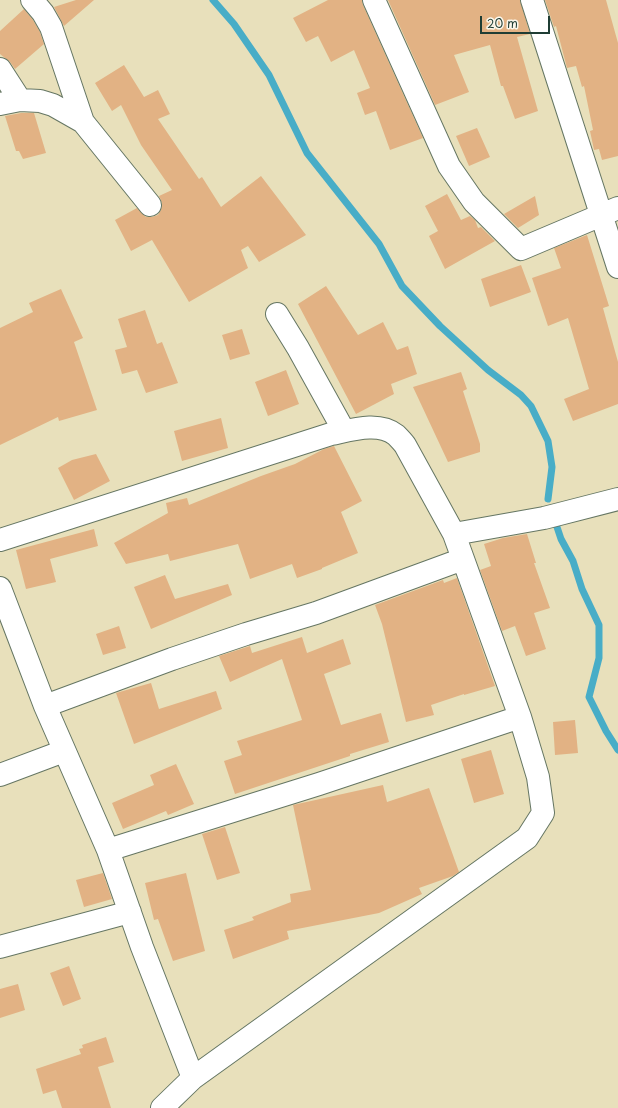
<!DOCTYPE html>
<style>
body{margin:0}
#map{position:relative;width:618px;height:1108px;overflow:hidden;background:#e8e0bb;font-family:"Playpen Sans",sans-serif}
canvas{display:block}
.scale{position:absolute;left:480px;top:16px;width:70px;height:18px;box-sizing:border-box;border:2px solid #1f3d34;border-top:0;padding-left:5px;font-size:12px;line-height:14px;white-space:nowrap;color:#1f3d34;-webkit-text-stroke:3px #fbf7ec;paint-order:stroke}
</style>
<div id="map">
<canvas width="618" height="1108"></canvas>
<div class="scale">20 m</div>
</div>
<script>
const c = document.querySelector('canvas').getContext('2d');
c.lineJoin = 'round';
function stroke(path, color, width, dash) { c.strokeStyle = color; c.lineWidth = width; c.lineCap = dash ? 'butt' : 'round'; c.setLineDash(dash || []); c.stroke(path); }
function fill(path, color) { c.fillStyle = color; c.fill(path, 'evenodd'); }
stroke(new Path2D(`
 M213 0 234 24 269 75 307 153 379 244 402 286 440 326 488 370 521 395 531 406 548 441 552 467 548 499
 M556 524 561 539 573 561 582 589 599 625V658L589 697 606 731 618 750`), '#48adc7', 7);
fill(new Path2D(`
 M76 0H94L64 26 54 7Z
 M328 0H362L363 5 423 138 390 150 376 111 365 115 357 93 370 88 354 50 331 62 318 36 306 42 293 18Z
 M388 0H520L530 34 517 37 538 111 515 119 503 86H501L490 45 454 55 469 92 435 105Z
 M545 0H606L618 43V156L602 160 599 149 594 150 590 131 593 130 584 86 582 87 576 66 567 68 556 26 554 27Z
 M24 9 33 20 40 32 44 44 15 69 10 62 0 54V31Z
 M124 65 144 97 158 90 170 114 158 119 199 179 202 177 221 207 261 176 306 235 259 262 248 246 241 250 248 268 189 302 152 240 131 251 115 220 137 208 146 217H152L158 215 161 210 162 203 159 196 172 190 141 145 121 105 112 111 95 83Z
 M21 113H34L46 153 23 159 19 151H16L5 116Z
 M477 128 490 157 469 166 456 136Z
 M447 194 461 220 470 216 475 220 478 228 481 227 495 241 445 269 429 236 438 231 425 206Z
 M535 196 539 215 518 228 504 214Z
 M587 235 609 306 603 308 618 362V404L573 421 564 399 589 389 568 318 548 326 532 278 561 268 554 248Z
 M521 265 531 292 490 307 481 279Z
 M326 286 358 335 383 322 397 350 408 346 417 374 391 384 394 394 356 414 298 304Z
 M61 289 83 338 74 342 97 410 59 421 58 417 0 445V328L33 312 29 303Z
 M145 310 157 344 162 342 178 383 146 393 137 370 122 374 115 350 127 347 118 319Z
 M242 329 250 354 230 360 222 335Z
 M286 370 299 404 268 416 255 382Z
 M461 372 467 389 463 391 480 444V452L448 462 413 387Z
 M221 418 228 448 182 461 174 431Z
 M334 446 362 501 341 512 358 553 322 568V569L297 578 292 564 250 579 238 544 170 561 168 554 126 564 114 543 168 513 166 503 187 498 189 505 261 476 295 464 324 449Z
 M96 454 110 481 74 500 58 468 72 460Z
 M94 529 98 546 50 559 56 582 26 589 16 550Z
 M527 534 536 563H534L550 608 534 613 546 649 526 656 515 626 502 631 480 570 491 566 484 544 503 538Z
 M165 575 175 599 228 584 232 595 151 629 134 587Z
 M457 578 495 686 464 695V694L431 705 434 715 406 722 382 624 375 605 443 580 444 583Z
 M119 626 126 648 103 655 96 634Z
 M302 637 307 653 343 639 351 664 324 674 341 725 381 713 389 742 350 754V756L235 794 224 761 242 755 237 741 302 720 282 659 230 682 219 656 250 646 252 653Z
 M151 683 159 709 216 691 222 709 134 744 116 693Z
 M575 720 578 753 555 755 553 722Z
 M491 750 504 794 474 803 461 759Z
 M176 764 194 804 168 815 166 811 123 829 112 803 154 785 150 775Z
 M383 785 387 802 429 788 459 872 453 876 419 888 422 894 379 913 287 931 289 939 233 959 224 930 254 920 252 917 291 902 290 894 311 890 293 805Z
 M225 827 240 873 217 880 202 834Z
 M103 873 112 899 84 907 76 880Z
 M186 873 205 951 173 961 158 919 154 920 145 883Z
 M69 966 81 999 63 1006 50 973Z
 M18 984 25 1010 0 1018V989Z
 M106 1037 114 1062 98 1067 111 1108H62L56 1090 43 1094 36 1069 81 1054 79 1049 83 1048 82 1045Z`), '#e2b284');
const minor = new Path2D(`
 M32 0 43 13 51 27 83 122
 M374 0 449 166 474 202 521 249 618 208
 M532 0 618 267
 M0 69 20 100
 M0 104 20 100 40 101 53 105 83 122 150 205
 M277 314 298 348 344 431
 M454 534 544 518 618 499
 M0 540 331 434C351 430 379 421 396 435 399 438 402 441 405 445L454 534 520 717 538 777 543 813 527 838 193 1078 162 1108
 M0 588 45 706 108 850 142 947 193 1078
 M45 706 172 659 246 634 316 613 463 559
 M0 775 64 751
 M108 850 319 784 520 717
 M0 947 130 912`);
stroke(minor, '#657663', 24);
stroke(minor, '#fff', 22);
</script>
